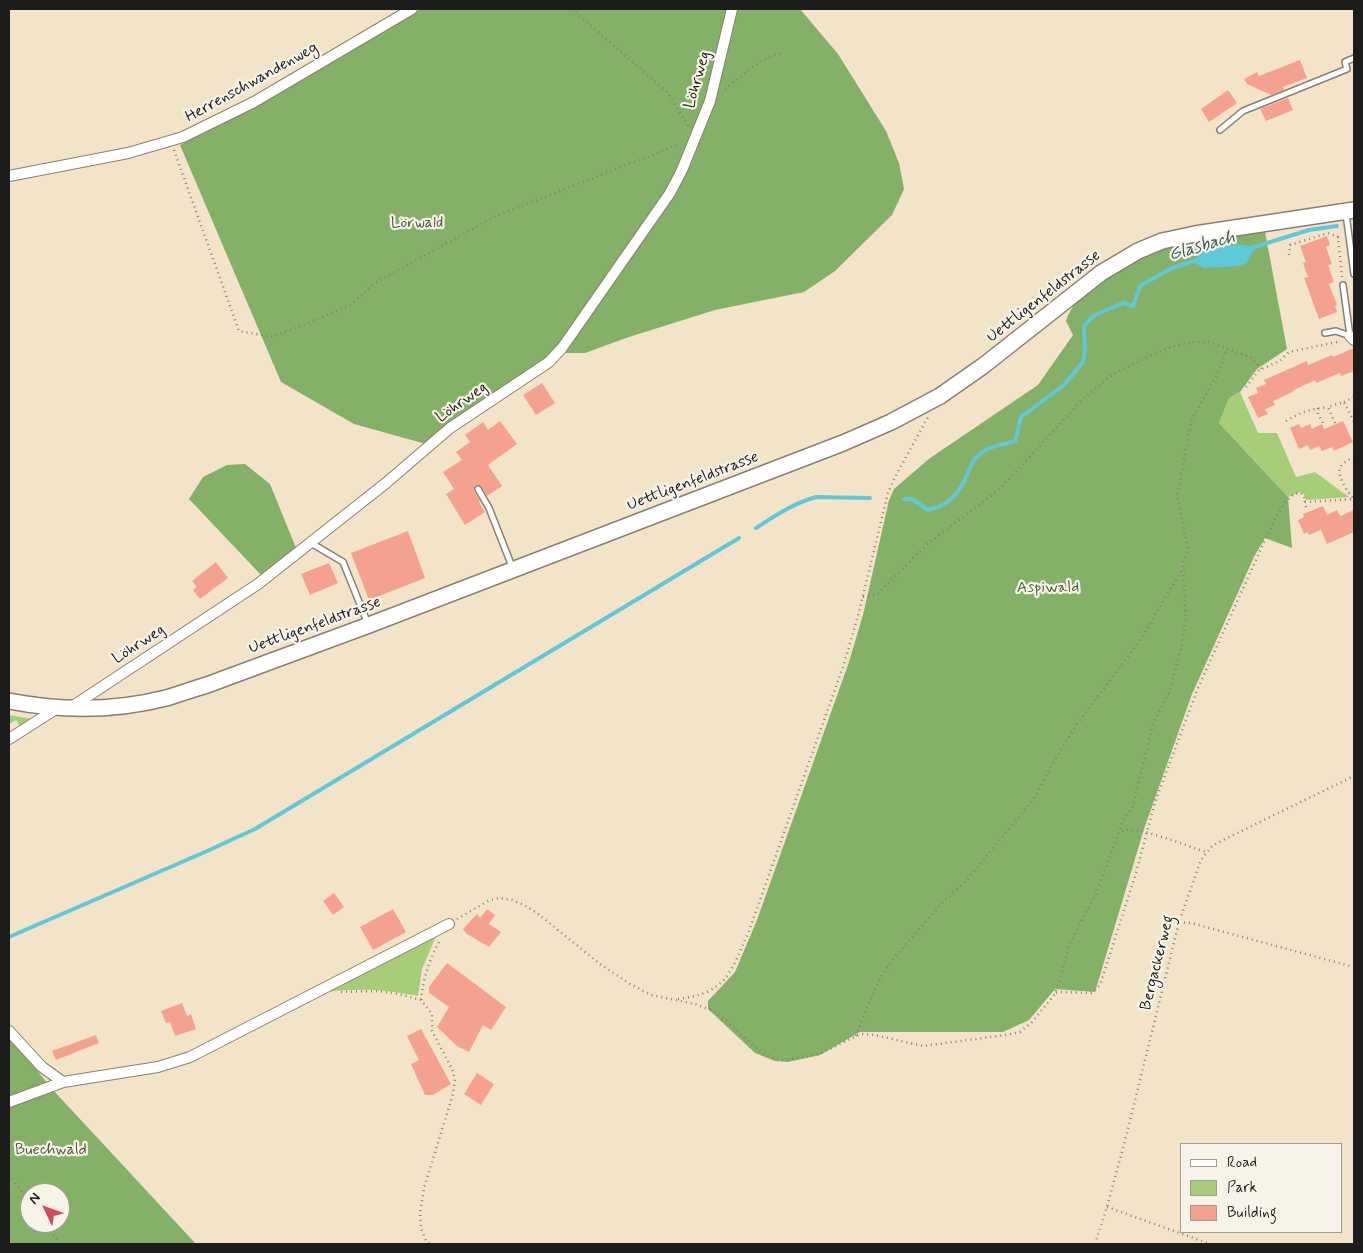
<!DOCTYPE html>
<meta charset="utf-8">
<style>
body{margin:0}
#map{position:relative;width:1363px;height:1253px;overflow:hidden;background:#f3e3c9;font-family:Mynerve,sans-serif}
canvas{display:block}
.frame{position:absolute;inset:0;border:10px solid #1c1c1c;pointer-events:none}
.legend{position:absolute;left:1180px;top:1143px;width:162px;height:90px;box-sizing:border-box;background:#f7f3e8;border:1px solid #9f9d96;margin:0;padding:6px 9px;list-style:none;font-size:15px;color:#1c1c1c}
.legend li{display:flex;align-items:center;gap:10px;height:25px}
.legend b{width:25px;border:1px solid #9f9d96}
.north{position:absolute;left:20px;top:1183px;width:50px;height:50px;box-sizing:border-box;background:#f7f3e8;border:1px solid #9f9d96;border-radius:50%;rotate:312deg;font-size:14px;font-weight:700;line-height:20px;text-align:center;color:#1c1c1c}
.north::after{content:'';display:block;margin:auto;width:18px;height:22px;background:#d1495b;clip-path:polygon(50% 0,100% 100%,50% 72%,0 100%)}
</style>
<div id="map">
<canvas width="1363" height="1253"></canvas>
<div class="frame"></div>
<ul class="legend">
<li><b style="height:6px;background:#fff"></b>Road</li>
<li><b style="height:14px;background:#a7cd78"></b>Park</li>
<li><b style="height:14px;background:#f4a190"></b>Building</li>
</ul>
<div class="north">N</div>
</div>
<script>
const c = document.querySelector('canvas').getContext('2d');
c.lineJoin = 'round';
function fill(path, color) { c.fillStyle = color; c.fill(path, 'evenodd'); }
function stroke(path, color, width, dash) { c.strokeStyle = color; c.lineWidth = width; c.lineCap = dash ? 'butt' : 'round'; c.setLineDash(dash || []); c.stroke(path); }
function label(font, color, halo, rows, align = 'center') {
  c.font = font + ' Mynerve,sans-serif'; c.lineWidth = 4.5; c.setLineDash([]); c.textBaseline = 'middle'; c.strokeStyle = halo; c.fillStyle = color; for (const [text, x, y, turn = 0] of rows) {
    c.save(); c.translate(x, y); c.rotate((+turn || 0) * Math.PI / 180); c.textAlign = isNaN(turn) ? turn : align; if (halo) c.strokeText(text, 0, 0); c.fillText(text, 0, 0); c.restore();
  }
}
fill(new Path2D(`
 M1240 392 1258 433H1277L1296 477 1315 472 1349 497 1306 500 1304 494 1300 492 1288 497 1219 423 1229 398Z
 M9 715 32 719 20 726 16 720 9 724Z
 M437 934 422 969 418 996C382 989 361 988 325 992Z`), '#a7cd78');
fill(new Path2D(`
 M421 9H800L838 54 886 131 899 163 904 189 892 215 835 271 804 292 715 310 629 337 585 353H563L426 444 354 424 281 382 180 145 276 95 361 42Z
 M1265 232 1287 349 1257 369 1240 392 1229 398 1219 423 1288 497 1292 548 1265 538 1254 557 1192 694 1144 829 1095 992 1055 989 1029 1020 1003 1032H860L820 1055 788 1062 775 1061 755 1053 708 1009V1001L735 972 757 920 849 662 863 615 889 500 894 489 930 458 1038 385 1073 335 1066 321C1073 300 1090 287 1109 276 1125 266 1139 257 1156 250 1190 237 1229 236 1265 232Z
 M245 464 270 484 296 548 261 575 189 499 203 477 227 465Z
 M9 1036 53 1090 196 1244H9ZM30 1193H60V1223H30Z`), '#85b068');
fill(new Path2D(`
 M1238 244 1250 246 1254 249 1247 263 1239 266 1203 268 1193 261C1201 252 1210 247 1222 245 1227 245 1232 246 1238 244Z`), '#5fc9d9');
stroke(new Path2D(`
 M1248 249 1309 230 1337 226
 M904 499H912L928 510C948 506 960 493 967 475 970 468 972 460 979 455 988 446 1003 445 1015 441L1021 417 1064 385 1083 362 1085 349 1084 327 1088 321 1095 315 1123 303 1133 306 1140 286 1172 268 1197 260
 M756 528C775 516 794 503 816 497L870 498
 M9 937 205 852 255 829 739 538`), '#5fc9d9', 4);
fill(new Path2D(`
 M1300 60 1307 78 1283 87 1284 90 1271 95 1247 84 1244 79 1257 72 1259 76Z
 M1228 90 1237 103 1209 122 1201 109Z
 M1288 98 1293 110 1266 121 1260 109Z
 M1327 236 1330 245 1326 247 1332 264 1328 265 1334 282 1329 284 1337 305 1335 306 1337 312 1319 319 1304 278 1308 277 1303 263 1306 262 1300 246Z
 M1354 348V371L1341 376 1340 373 1316 383 1315 380 1292 391 1293 392 1273 401 1275 405 1265 409 1268 414 1258 418 1248 397 1258 393 1256 388 1266 384 1264 380 1307 361 1308 365 1332 355 1333 357Z
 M542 383 555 403 536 415 523 395Z
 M500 421 517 444 488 465 502 486 487 496 481 486 478 485 474 486V491L480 501 479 502 485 512 465 525 446 494 454 489 443 472 462 460 456 452 470 442 465 435 483 422 488 430Z
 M1343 421 1353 442 1334 451 1332 447 1322 451 1319 446 1310 450 1308 445 1299 449 1290 428 1299 424 1301 428 1310 424 1312 429 1322 424 1324 429Z
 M1323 506 1327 515 1337 510 1340 516 1354 510V532L1327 544 1321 530 1309 535 1307 532 1304 534 1298 520 1304 517 1303 514Z
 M408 531 425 578 369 600 351 553Z
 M216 562 228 578 200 599 193 590 197 587 192 581Z
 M329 563 338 583 310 595 301 574Z
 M334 893 344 907 333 915 323 901Z
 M393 909 406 932 373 950 360 927Z
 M487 909 495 915 489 924 501 932 489 947 467 934 463 929 477 914 480 918Z
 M447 963 506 1007 491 1030 483 1025 469 1052 457 1046 437 1027 449 1007 429 993V987Z
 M182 1003 187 1016 191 1014 196 1029 175 1036 170 1022 166 1023 161 1011Z
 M421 1029 451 1084 433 1095H425L411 1064 419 1060 407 1036Z
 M96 1035 99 1043 56 1060 52 1051Z
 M477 1073 494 1084 481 1105 464 1094Z`), '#f4a190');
const lane = new Path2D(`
 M1220 130 1243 111 1347 69 1345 62 1354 58
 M1346 214 1354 274
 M1343 285 1350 336
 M1325 333 1336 331 1350 336
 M478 489 489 508 513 569
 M311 543 343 562 368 624`);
const street = new Path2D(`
 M9 176 128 153 183 137 254 102 412 9
 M1350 336 1354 340
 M70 708 258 584 386 483 450 428 549 362 562 348 670 193 682 170 710 101 732 9
 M9 739 59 707
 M9 1031 42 1067 63 1082
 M9 1102 63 1082 158 1067 190 1057 449 924`);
const secondary = new Path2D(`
 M9 701C60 711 115 711 166 698 180 694 193 689 207 685L369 625 843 443 891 422 940 396 983 366 1101 273 1138 251 1162 241 1195 234 1354 210`);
stroke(lane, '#888072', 8);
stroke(street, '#888072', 12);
stroke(secondary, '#888072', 18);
stroke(new Path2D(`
 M572 9 668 93 688 126
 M725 89C742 76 760 58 781 53
 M174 150 239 331 273 337 351 305 375 283 496 216 680 144
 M1289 255 1290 245 1328 233 1338 237
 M1342 277 1338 237 1342 236
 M1246 387 1259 370 1280 361 1289 352 1337 342
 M1344 402 1354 397
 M1318 408V414L1323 423
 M1286 421C1300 412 1312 409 1328 407
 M1335 423 1328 407 1344 402 1354 422
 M1354 457C1350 459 1344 462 1341 466 1335 474 1348 493 1354 499
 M1306 507 1305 502 1354 499
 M863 597 878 594 927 544 1001 488 1080 402 1109 377 1121 370 1160 351 1175 346 1194 342H1209L1252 358 1261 369
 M1122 831C1135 824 1189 847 1206 852
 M457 919 490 900 500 898 512 900 524 905 537 913 600 964 630 984 651 995 695 1004 716 1012 755 1047 768 1056 775 1059 785 1060 819 1054 861 1034 875 1035 923 1046 1006 1035 1020 1032 1032 1022 1055 994 1070 943 1096 894 1124 818 1132 808 1154 721 1169 693 1181 648 1186 619 1183 566
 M1179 922 1191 923 1354 967
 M341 992 377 991 399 994 421 1000 432 1014V1031L452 1069 455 1079 453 1094 424 1188 420 1213 421 1228 426 1241 430 1244
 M1056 993 1059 992 1091 993 1100 985 1136 873 1155 802 1198 688 1265 540 1276 518 1285 502 1294 494 1301 493 1304 496 1305 502
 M678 999C728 993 731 971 749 931L844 664 859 612 888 493 895 477 928 417
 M421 1000C423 979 429 961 439 942
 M856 1036 868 1005 882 975 894 958 943 902 967 880 1033 800 1057 756 1077 724 1139 642 1180 573 1188 549 1177 495 1192 419 1217 375 1227 349
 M9 1175 30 1203
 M1107 1207 1210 1244
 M44 1223 60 1244
 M1095 1244 1107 1207 1126 1137 1179 922 1201 860 1212 846 1221 841 1354 776`), '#888072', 2.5, [1, 4]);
stroke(lane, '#fff', 5);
stroke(street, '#fff', 10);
stroke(secondary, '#fff', 15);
label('16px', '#1c1c1c', '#f7f3e8', [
 ["Löhrweg",698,80,-74],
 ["Herrenschwandenweg",252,83,-29],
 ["Uettligenfeldstrasse",1044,297,-38],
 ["Löhrweg",462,403,-35],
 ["Uettligenfeldstrasse",693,482,-21],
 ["Uettligenfeldstrasse",315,626,-20],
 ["Löhrweg",139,645,-33],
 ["Bergackerweg",1158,963,-76]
]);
label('16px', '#4d5a3c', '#f7f3e8', [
 ["Lörwald",417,224],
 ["Aspiwald",1048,589],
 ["Buechwald",51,1151]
]);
label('italic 18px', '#33595e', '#f7f3e8', [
 ["Glasbach",1202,247,-16]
]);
</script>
